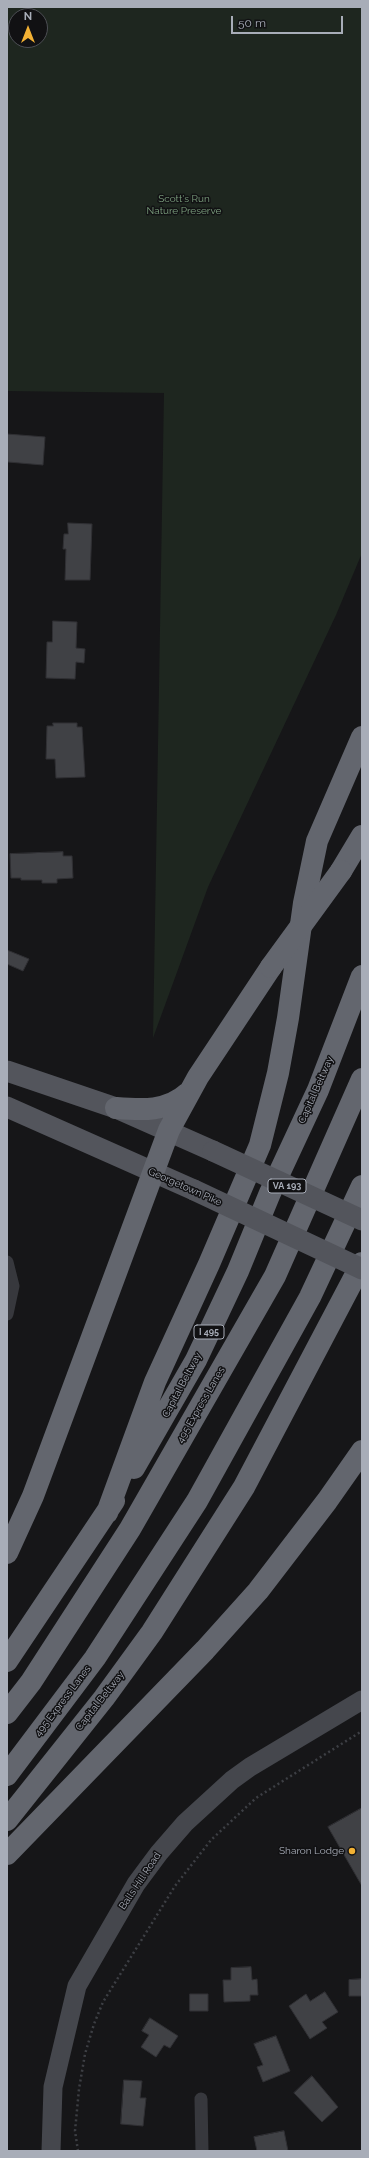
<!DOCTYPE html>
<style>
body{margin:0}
#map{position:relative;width:369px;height:2158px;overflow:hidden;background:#161618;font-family:Raleway,sans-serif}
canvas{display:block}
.frame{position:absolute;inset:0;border:8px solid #a8adb8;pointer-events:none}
.north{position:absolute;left:8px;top:8px;width:40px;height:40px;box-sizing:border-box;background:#111113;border:1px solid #4d4f55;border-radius:50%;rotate:0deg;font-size:11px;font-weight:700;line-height:16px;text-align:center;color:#a8adb8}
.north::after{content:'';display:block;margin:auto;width:14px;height:18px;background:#f2b134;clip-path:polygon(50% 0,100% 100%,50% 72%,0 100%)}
.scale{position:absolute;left:231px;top:16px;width:112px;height:18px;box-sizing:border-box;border:2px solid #a8adb8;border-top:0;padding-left:5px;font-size:12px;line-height:14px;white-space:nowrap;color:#a8adb8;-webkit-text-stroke:3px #111113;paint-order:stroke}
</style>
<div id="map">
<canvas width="369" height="2158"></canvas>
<div class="frame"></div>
<div class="north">N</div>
<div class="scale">50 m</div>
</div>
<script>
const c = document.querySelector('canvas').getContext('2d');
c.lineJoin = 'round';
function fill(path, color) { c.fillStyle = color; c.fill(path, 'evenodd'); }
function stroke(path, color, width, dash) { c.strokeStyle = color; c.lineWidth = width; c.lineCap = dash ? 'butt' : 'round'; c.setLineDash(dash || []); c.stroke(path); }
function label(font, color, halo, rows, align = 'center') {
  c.font = font + ' Raleway,sans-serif'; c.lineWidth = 3; c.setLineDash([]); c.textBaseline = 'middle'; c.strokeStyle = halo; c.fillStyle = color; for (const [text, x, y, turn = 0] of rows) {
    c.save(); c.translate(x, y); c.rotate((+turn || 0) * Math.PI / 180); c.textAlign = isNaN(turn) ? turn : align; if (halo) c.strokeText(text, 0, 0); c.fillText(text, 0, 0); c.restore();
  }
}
fill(new Path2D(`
 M7 7H362V553L336 615 208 887 153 1038 164 393 7 391ZM16 16H40V40H16Z`), '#1e261f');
const building = new Path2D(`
 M7 434 45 437 43 465 8 462Z
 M68 523 92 524 90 580H65L66 549H63L64 534H68Z
 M53 621 77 622 76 648 85 649 84 663 76 662 75 679 46 678 47 642H52Z
 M53 723H77V727H82L85 777 56 778 55 759H46L47 726H53Z
 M63 852V856H72L73 878 57 879V883H42V880H21V878H11L10 854Z
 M7 950 29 959 23 971 7 964Z
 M362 1808V1886L328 1827Z
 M251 1967 252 1980 257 1979 258 1995H250V2001L224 2002 223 1980H231V1968Z
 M362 1979V1996H349V1980Z
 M325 1992 338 2012 322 2022 327 2028 310 2039 289 2006 306 1994 310 2001Z
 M190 1994H208V2011H190Z
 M150 2018 178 2036 170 2048 164 2045 156 2057 141 2047 149 2035 142 2031Z
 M276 2036 290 2071 263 2082 257 2067 263 2065 254 2044Z
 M312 2076 338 2107 322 2122 294 2093Z
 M124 2080 142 2081 140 2098H146L143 2126 121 2124Z
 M284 2131 288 2151H257L254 2137Z`);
fill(building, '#404145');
stroke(building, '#303034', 1);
stroke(new Path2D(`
 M78 2151 75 2131 79 2089 85 2054 94 2024 103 2002 175 1886 211 1840 256 1798 362 1731`), '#3d3f44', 2.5, [2, 3]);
stroke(new Path2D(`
 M7 1262 13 1286 7 1314
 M201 2099 202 2151`), '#37383d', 13);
stroke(new Path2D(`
 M51 2151 53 2087 77 1986 136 1884 159 1853 185 1823 232 1780 250 1767 362 1700`), '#45474d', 19);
stroke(new Path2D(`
 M7 1071 116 1108 213 1151
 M7 1107 194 1190`), '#53555c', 21);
stroke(new Path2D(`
 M341 871 362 836
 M116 1108C142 1110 167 1112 188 1093
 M134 1468 196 1360 238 1271 270 1193 318 1090 362 976
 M107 1513 155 1382 209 1264 260 1145 278 1073 288 1018 304 903 317 841 362 737
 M7 1553 33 1496 169 1130 198 1077 271 967
 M7 1661 114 1501
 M7 1713 31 1682 130 1529 275 1276 362 1079
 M7 1775 95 1658 197 1501 310 1297 362 1186
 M7 1820 104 1698 152 1632 244 1487 362 1263
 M7 1854 205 1650 258 1591 327 1501 362 1451`), '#63666e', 22);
stroke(new Path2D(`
 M213 1151 362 1220
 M194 1190 362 1269`), '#53555c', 21);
stroke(new Path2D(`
 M271 967 341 871`), '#63666e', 22);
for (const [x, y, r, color] of [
 [352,1851,4,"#f2b134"]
]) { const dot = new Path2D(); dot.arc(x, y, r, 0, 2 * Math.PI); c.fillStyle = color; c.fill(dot); stroke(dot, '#111113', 1.5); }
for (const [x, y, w] of [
 [287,1186,38],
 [209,1332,30]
]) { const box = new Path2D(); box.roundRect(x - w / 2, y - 7, w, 14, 3); c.fillStyle = '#111113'; c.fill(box); stroke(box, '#a8adb8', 1); }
label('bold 9px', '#a8adb8', null, [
 ["VA 193",287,1186],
 ["I 495",209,1332]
]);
label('10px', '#7fa381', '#111113', [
 ["Scott's Run",184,199],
 ["Nature Preserve",184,211]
]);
label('10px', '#a8adb8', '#111113', [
 ["Capital Beltway",316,1090,-66],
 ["Georgetown Pike",185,1187,24],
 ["Capital Beltway",182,1385,-62],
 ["495 Express Lanes",201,1405,-60],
 ["495 Express Lanes",63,1701,-53],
 ["Capital Beltway",100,1701,-52],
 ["Balls Hill Road",140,1881,-56]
]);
label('10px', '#a8adb8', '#111113', [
 ["Sharon Lodge",344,1851]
], 'right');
</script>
